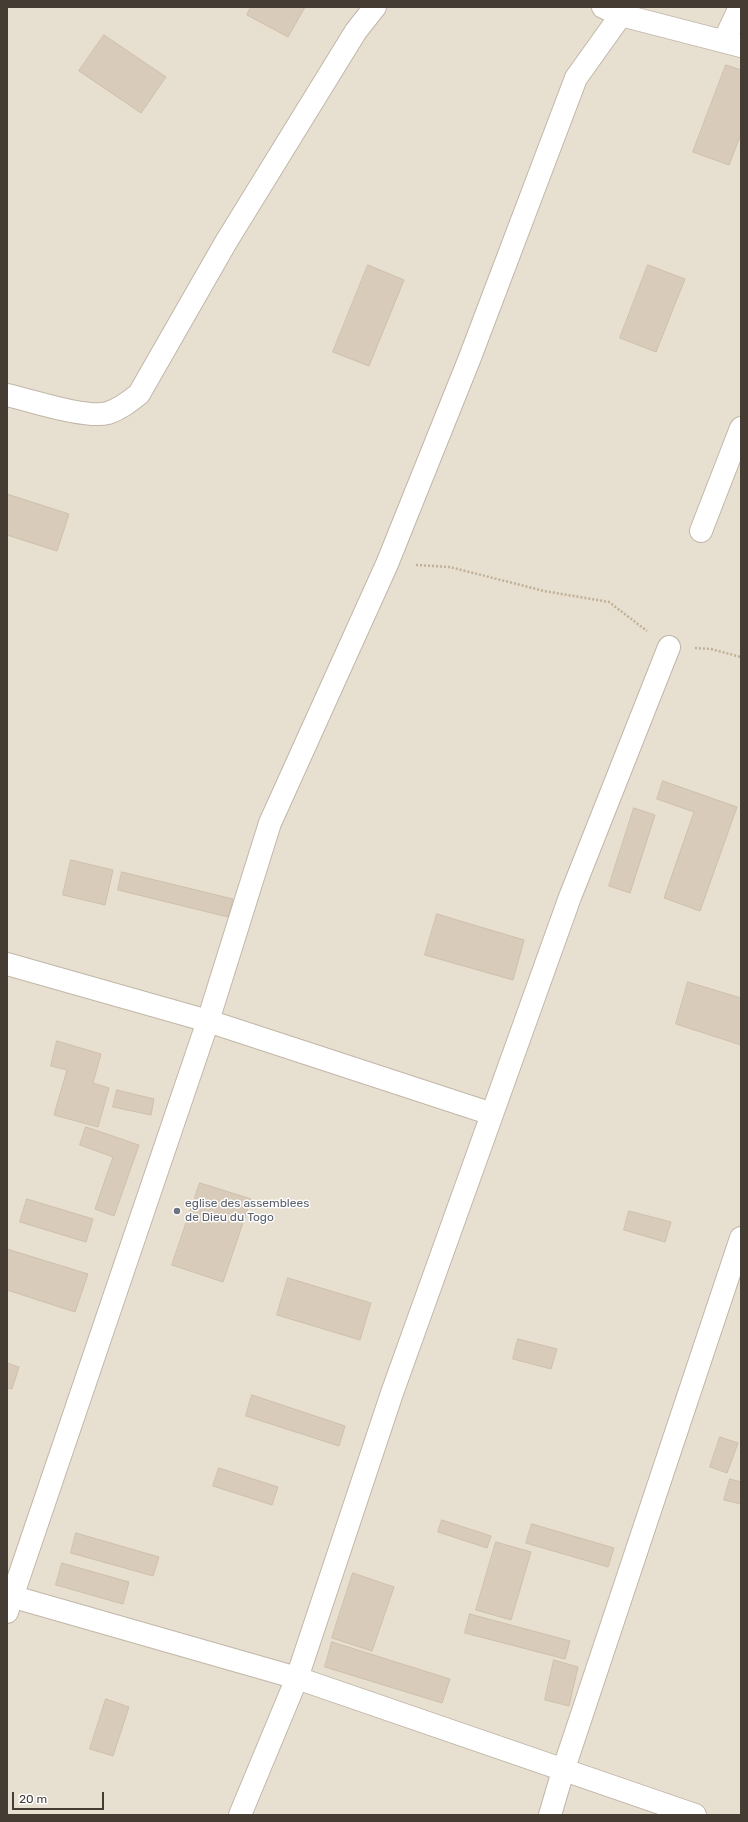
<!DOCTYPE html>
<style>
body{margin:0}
#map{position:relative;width:748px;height:1822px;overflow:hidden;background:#f3ede3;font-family:Rubik,sans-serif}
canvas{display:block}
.frame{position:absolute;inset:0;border:8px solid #453d33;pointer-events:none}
.scale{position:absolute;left:12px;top:1792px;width:92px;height:18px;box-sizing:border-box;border:2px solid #453d33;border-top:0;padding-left:5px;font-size:12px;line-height:14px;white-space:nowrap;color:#453d33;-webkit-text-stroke:3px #fff;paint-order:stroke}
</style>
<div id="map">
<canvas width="748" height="1822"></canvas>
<div class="frame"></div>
<div class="scale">20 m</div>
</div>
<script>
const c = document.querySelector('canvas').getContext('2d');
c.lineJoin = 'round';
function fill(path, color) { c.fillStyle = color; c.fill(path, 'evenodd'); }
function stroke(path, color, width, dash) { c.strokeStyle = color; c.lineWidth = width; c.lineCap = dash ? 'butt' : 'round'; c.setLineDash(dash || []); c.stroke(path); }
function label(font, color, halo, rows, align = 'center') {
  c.font = font + ' Rubik,sans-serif'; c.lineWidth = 3; c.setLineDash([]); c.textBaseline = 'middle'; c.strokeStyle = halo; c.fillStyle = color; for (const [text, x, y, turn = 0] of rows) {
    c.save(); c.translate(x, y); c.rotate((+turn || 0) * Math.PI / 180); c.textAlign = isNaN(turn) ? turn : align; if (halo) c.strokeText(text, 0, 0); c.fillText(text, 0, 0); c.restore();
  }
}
fill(new Path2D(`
 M7 7H741V1815H7Z`), '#e7dfd0');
const building = new Path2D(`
 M251 7H305L288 37 247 15Z
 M104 35 166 77 141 113 79 71Z
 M726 65 741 70V134L729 165 693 152Z
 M368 265 404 280 369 366 333 352Z
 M648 265 685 279 656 352 620 338Z
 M7 494 69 514 57 551 7 535Z
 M663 781 737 807 700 911 664 898 694 812 657 799Z
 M634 808 655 815 630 893 609 886Z
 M71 860 113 870 105 905 63 895Z
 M122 872 233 899 228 917 118 890Z
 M437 914 524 940 513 980 425 955Z
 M688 982 741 998V1045L676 1024Z
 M57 1041 101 1054 93 1083 109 1088 98 1127 54 1115 67 1070 51 1066Z
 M117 1090 154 1099 151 1115 113 1107Z
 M86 1127 139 1145 114 1216 95 1209 113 1157 80 1145Z
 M200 1183 251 1199 223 1282 172 1265Z
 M27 1199 93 1219 86 1242 20 1222Z
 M629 1211 671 1222 665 1242 624 1230Z
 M7 1249 88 1274 75 1312 7 1290Z
 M288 1278 371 1303 360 1340 277 1315Z
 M518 1339 557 1349 551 1369 513 1359Z
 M7 1363 19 1367 12 1389 7 1388Z
 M252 1395 345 1426 339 1446 246 1416Z
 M720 1437 738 1443 727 1473 710 1467Z
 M219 1468 278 1487 272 1505 213 1486Z
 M730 1479 741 1482V1504L724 1500Z
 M442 1520 491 1536 487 1548 438 1532Z
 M532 1524 614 1548 608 1567 526 1543Z
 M76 1533 159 1557 153 1576 71 1553Z
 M496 1542 531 1552 511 1620 476 1610Z
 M62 1563 129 1582 123 1604 56 1585Z
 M353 1573 394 1587 372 1651 332 1638Z
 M470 1614 570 1641 565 1659 465 1633Z
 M332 1642 450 1679 442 1703 325 1667Z
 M554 1660 578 1667 569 1706 545 1700Z
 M106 1699 129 1707 113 1756 90 1749Z`);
fill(building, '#d8cbba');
stroke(building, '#d0c0aa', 1);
const street = new Path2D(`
 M603 7 621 15 741 46
 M724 41 740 7
 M7 395C30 400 86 419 108 413 120 409 129 402 139 394L226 242 356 31 375 7
 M701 531 741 428
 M7 964 208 1021 492 1114
 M7 1595 297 1678 695 1815
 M7 1612 208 1021 270 823 387 564 469 360 576 78 621 15
 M240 1815 297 1678 392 1393 570 897 669 647
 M550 1815 563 1771 741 1238`);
stroke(street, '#c1b7a8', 24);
stroke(new Path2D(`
 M416 565 450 567 544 591 609 602 647 631
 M695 648 711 649 741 657`), '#c1b095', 2.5, [2, 2]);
stroke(street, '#fff', 22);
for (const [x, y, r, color] of [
 [177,1211,4,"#6b7280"]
]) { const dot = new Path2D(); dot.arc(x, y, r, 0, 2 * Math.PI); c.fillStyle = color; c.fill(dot); stroke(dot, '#fff', 1.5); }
label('12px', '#5b616d', '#fff', [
 ["eglise des assemblees",185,1204],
 ["de Dieu du Togo",185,1218]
], 'left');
</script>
